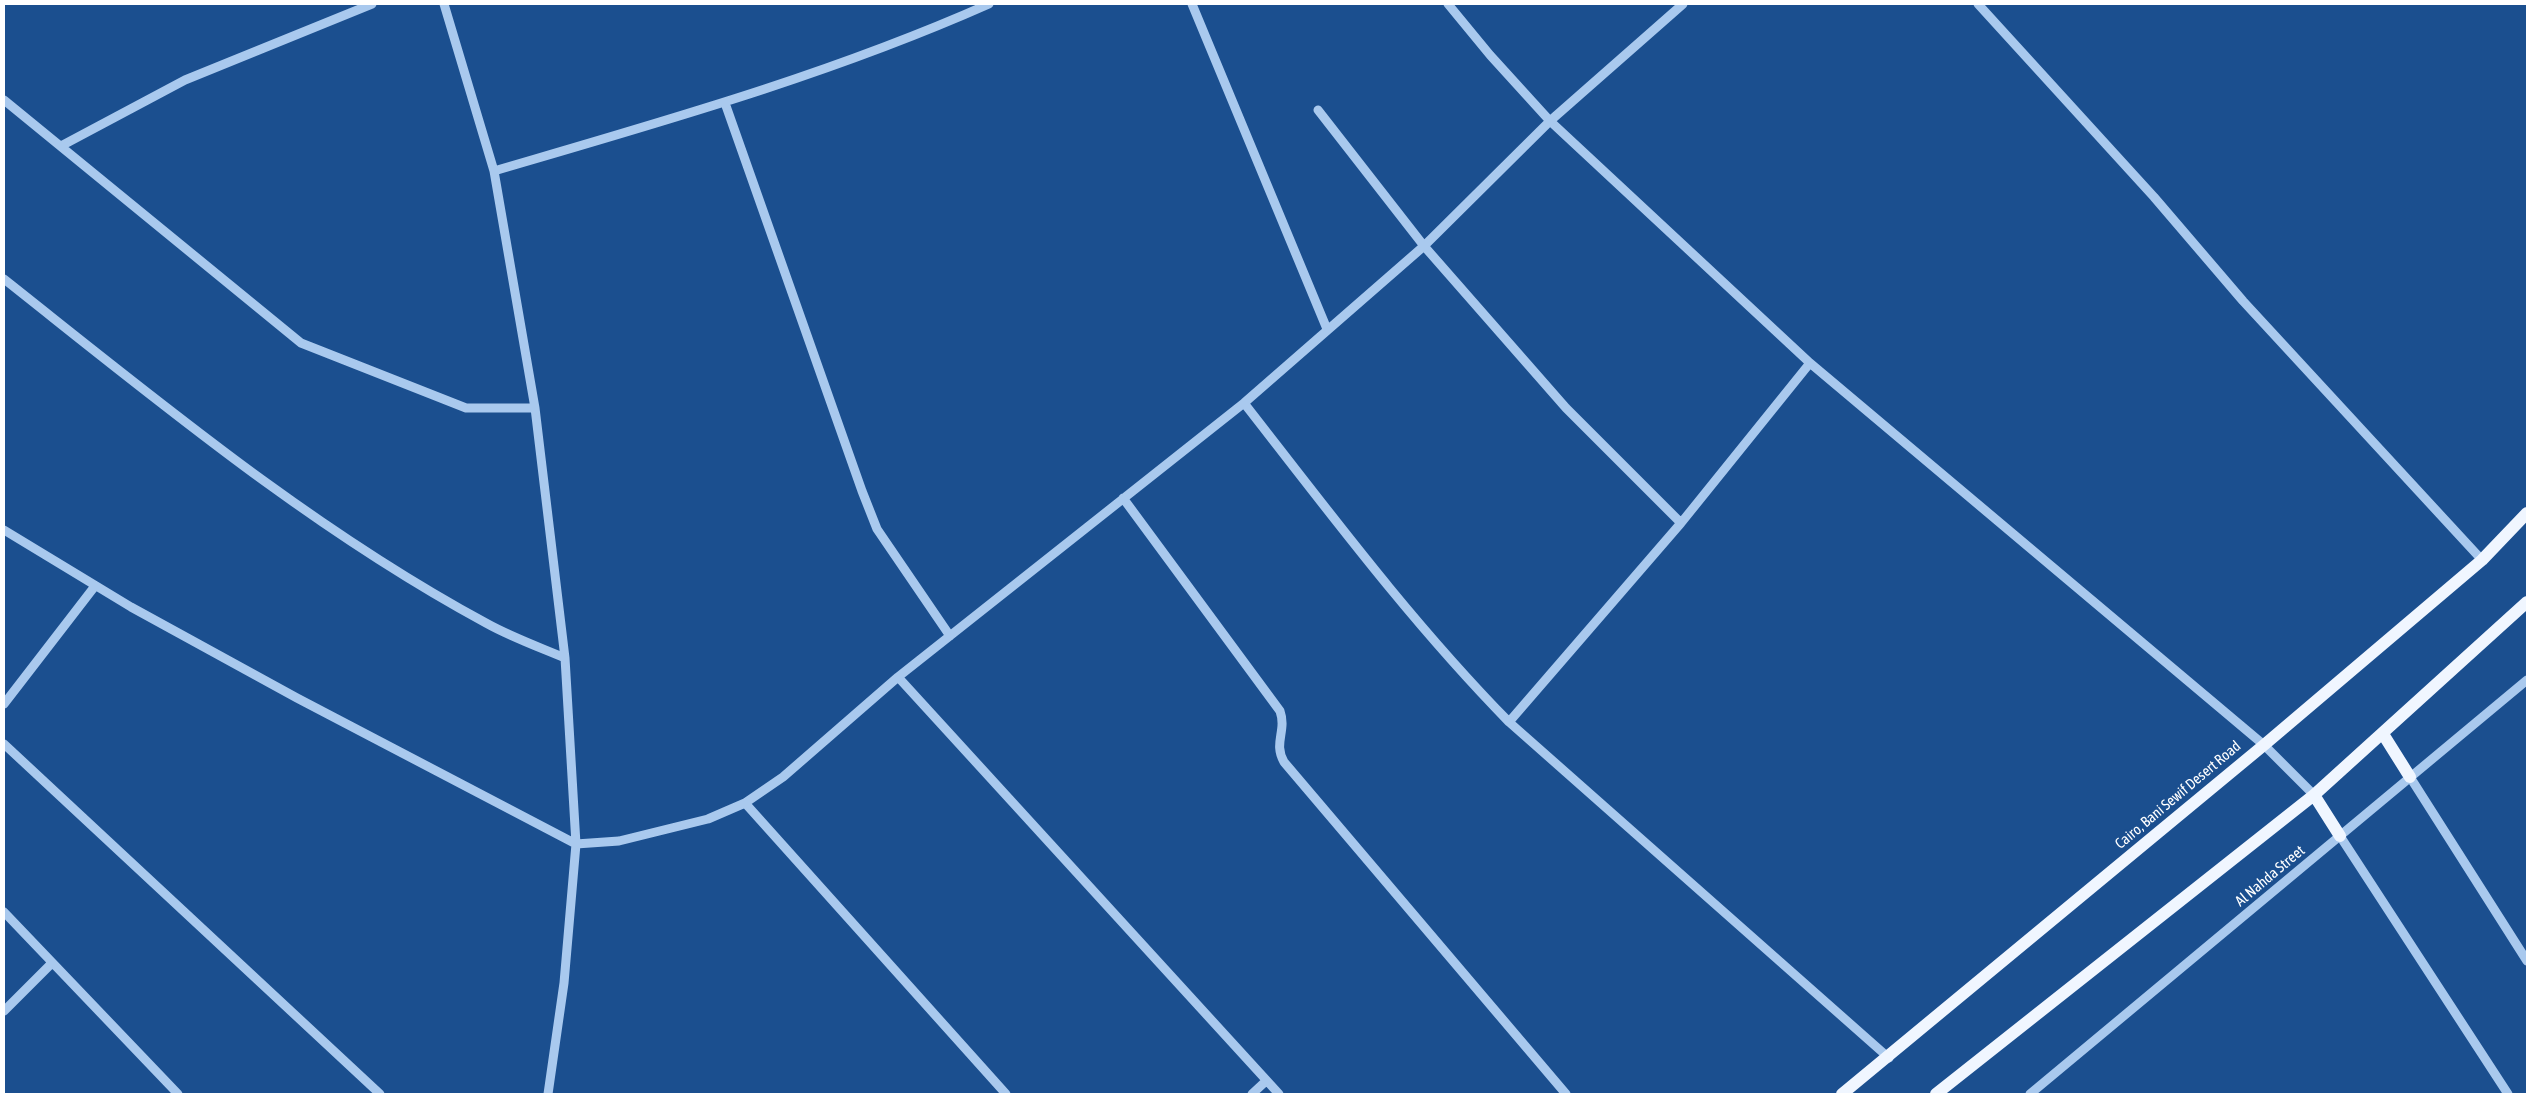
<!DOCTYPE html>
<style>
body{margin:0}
#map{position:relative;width:2531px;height:1098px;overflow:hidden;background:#1b4f8f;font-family:"Asap Condensed",sans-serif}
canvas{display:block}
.frame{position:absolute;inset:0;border:5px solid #fff;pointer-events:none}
</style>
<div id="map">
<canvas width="2531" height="1098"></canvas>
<div class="frame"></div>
</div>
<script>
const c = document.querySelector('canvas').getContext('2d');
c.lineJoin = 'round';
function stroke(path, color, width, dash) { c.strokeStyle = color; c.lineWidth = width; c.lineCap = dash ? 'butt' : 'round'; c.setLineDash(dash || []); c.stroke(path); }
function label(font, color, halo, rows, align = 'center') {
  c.font = font + ' "Asap Condensed",sans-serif'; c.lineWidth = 4.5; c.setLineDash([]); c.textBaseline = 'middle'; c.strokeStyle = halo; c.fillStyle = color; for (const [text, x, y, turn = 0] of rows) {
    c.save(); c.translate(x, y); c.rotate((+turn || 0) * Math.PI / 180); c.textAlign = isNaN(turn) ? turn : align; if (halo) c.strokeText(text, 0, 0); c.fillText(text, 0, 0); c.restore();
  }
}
stroke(new Path2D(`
 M444 4 494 171 535 408 565 658 576 844 564 983 548 1094
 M1192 4 1327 329
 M1448 4 1490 55 1550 121 1810 363 2264 745 2314 795
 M1978 4 2154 197 2243 301 2482 560
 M4 100 301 343 466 408H535
 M725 103 862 491 877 529 950 636
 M1318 110 1424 246 1566 408 1681 523
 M61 146 185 80 372 4
 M494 171C661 122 829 75 989 4
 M4 279C158 401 312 529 486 623 511 637 539 647 565 658
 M1244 403C1329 512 1412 623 1509 722L1889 1058
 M1123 498 1280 711C1287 731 1273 743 1284 762L1566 1094
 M4 530 131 607 297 698 576 844 619 841 708 819 745 803 783 777 898 677 1244 403 1424 246 1550 121 1683 4
 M898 677 1279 1094
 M4 704 95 586
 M1509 722 1681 523 1810 363
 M4 744 380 1094
 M2410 777 2527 961
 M745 803 1006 1094
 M2340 836 2508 1094
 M4 912 178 1094
 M4 1011 51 964
 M1252 1094 1266 1081
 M2030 1094 2527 680`), '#a9c9ee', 9);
stroke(new Path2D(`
 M2383 734 2410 777
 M2314 795 2340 836
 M1842 1094 2264 745 2482 560 2527 513
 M1936 1094 2314 795 2527 602`), '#f0f6ff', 12);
label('15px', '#fff', '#1b4f8f', [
 ["Cairo, Bani Sewif Desert Road",2178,795,-40],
 ["Al Nahda Street",2270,876,-40]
]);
</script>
